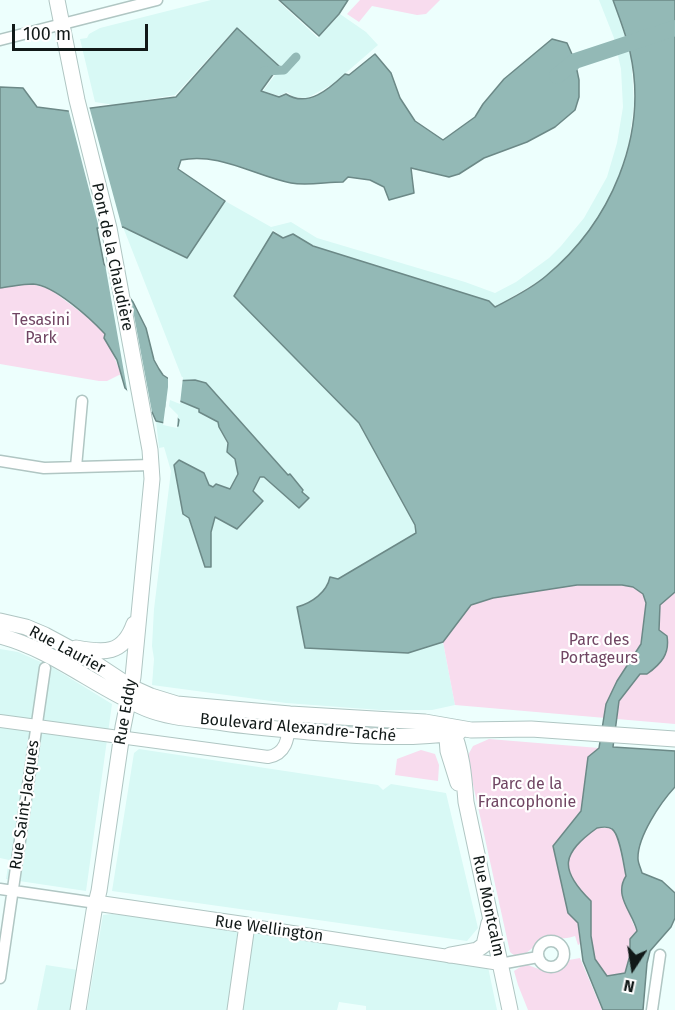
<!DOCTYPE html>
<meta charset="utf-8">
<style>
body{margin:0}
#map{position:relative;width:675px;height:1010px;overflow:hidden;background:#edfffd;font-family:"Fira Sans",sans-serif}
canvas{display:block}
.north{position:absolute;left:603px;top:938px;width:60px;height:60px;-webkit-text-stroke:4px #fff;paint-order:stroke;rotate:192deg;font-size:16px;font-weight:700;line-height:24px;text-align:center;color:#111918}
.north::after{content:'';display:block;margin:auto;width:21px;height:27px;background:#111918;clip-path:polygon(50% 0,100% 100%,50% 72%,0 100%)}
.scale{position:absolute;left:12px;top:24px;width:136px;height:27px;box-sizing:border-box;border:3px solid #111918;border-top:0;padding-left:8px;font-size:18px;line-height:21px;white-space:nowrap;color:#111918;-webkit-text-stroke:4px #fff;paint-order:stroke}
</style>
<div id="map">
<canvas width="675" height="1010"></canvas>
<div class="north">N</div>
<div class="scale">100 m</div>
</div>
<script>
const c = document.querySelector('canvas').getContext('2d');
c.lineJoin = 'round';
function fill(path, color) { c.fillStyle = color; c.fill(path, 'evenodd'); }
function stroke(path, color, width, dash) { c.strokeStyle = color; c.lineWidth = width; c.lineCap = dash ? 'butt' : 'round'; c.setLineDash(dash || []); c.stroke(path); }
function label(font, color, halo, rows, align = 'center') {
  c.font = font + ' "Fira Sans",sans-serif'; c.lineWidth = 4.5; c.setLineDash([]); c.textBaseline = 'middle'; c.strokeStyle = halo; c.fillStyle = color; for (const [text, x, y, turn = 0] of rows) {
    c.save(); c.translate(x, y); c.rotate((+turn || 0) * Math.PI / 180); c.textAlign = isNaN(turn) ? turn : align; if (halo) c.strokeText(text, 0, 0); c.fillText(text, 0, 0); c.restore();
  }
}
fill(new Path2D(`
 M211 0H277L318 38 340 14 366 32 378 45 333 84 307 98 294 97 287 92 279 96 263 91 281 67 236 28 175 95 114 105 95 102 80 39 87 38 89 34 100 28Z
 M599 0H613L631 53 634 104 629 142 620 176 595 224 569 256 544 278 495 307 489 301 313 246 293 234 283 238 272 229 273 232 234 296 359 423 415 525 416 533 338 579 331 577 327 587 321 593 310 602 297 607 305 648 408 653 443 642 455 705 432 710H380L286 703 152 685 154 659 152 646 154 609 171 471 164 447 159 448 156 421 166 407 167 396 194 406 200 409 199 412 218 422 219 427 235 459 238 474 230 488 238 529 263 501 253 491 260 477H264L299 508 303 490 290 474 288 475 195 380H183L123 227 187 258 225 201 271 227 291 222 317 238 465 282 495 293 516 282 549 258 561 246 584 218 607 177 617 143 623 107 621 69 614 38Z
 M0 649 18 652 52 667 112 704 86 891 6 879 9 860 0 858Z
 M139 749 378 785 383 790 391 784 446 793 478 928 467 941 112 891 134 753Z
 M112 914 185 921 488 967 497 1010H366V1006L339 1002 337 1010H87L103 915Z
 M46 965 78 970 71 1010H37Z`), '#d8f9f5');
fill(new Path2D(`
 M360 0H440L426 14 417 15 372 6 359 22 347 14Z
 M32 284 50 289 95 323 105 334 121 374 107 381H99L0 364V288Z
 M577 585H622L633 587 643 593 669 596 675 592V724L455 705 443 642 471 605 493 598Z
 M489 739 599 748 588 757 581 810 553 846 568 913 578 923 580 944 578 945 575 936C571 937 566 939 561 938 560 938 553 936 551 936 537 937 524 966 510 952L467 757 473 746Z
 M421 750 435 754 439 765 438 781 395 775 397 759Z
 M597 828H610L614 830 617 837 626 877 631 919 637 932 630 939V955L625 973 607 976 595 959 591 936V901C558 869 562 853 597 828Z
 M580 958 602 1010H528L518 985 514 971 525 964 544 971 563 967 569 960Z`), '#f8dcee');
const water = new Path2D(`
 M279 0H348L339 14 319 36Z
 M613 0H675V592L660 605 659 630 667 636C670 654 661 664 647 674H640L619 701 613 747 675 751V787C661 802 637 837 638 859 638 863 641 869 642 873L662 881 675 893V918L671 927 650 951 647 963 643 1010H603L583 961 578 923 568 913 553 846 581 811 588 757 599 748 606 704 617 681 641 644 646 603 643 594 633 587 622 585H577L493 598 471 605 443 642 408 653 305 648 297 607C312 603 327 592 330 577L338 579 416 533 415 525 359 423 234 296 273 232 283 238 293 234 313 246 489 301 495 307C512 298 531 289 546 276 610 223 649 136 630 52 626 34 619 17 613 0ZM597 828C602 827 608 826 612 829 620 834 624 867 626 876 613 896 633 913 637 931L630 939V955L625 973 607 976 595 959 591 936V901C558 869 562 853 597 828Z
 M237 28 279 66 261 91 279 97 286 94C308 108 329 89 345 74L349 75 375 54 391 73 400 98 415 121 443 140 475 117 483 104 504 79 552 39 567 43 575 61 579 80V97L575 110 555 127 527 142 484 158 459 174 449 177 411 168 414 193 389 200 384 187 370 180 348 177 343 182C326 182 307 186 291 183 255 176 219 152 181 160L178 169 225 201 187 258 123 227 97 228 104 264 133 302 146 328 154 360 159 369 163 375 172 381 195 380 206 383 288 475 290 474 303 490 302 492 309 498 299 508 264 477H260L253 491 263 501 237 529 215 517 211 532V567H205L189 518 183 514 174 465 179 460 204 473 209 485 213 487 216 484 230 489 238 474 235 459 227 452 228 443 219 427 218 422 199 412V409L168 396 166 407 179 420 178 426 156 421 152 412 125 388 117 360 104 338 105 334C90 318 54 285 33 284 22 284 10 287 0 288V87L23 88 37 107 68 111 176 97Z`);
fill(water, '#93b9b6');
stroke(water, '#6c8987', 1.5);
fill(new Path2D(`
 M89 106 123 231H101L107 263 130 294 152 412H148L128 395 98 224 68 108Z
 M168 374 173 378 183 377 180 404 170 400 169 406 178 415 177 428 163 425 168 387Z`), '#edfffd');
stroke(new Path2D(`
 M264 71 284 70 296 57`), '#93b9b6', 9);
stroke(new Path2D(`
 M557 76 575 61 675 28`), '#93b9b6', 16);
const minor = new Path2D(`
 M0 40 157 0
 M0 461 44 468 151 465
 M76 467 82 401
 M0 889 96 903
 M538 954a13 13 0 1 1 26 0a13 13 0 1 1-26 0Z
 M500 964 538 957
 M0 978 45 668
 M652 1010 660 955`);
const tertiary = new Path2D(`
 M0 721 268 757C287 754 288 737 290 721
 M247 925 500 964`);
const secondary = new Path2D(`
 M57 0 77 100 109 228 150 450 152 479 133 677 123 727 99 891 94 911 78 1010
 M0 621 26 627 45 635 84 656 131 687 151 696 177 704 290 714 425 722 471 730 531 729 675 739
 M0 636C54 650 96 688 147 709 169 718 195 719 218 722 249 727 279 729 309 732 359 736 410 740 459 732
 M76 648C104 653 123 655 134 624
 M446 726 448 751 458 783
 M451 727C462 751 464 776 466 802L510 1010
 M96 903 247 925 235 1010
 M450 955 477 950 484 945 489 923`);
stroke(minor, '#b0c6c3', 13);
stroke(tertiary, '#b0c6c3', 14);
stroke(secondary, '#b0c6c3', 17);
stroke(minor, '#fff', 10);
stroke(tertiary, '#fff', 12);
stroke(secondary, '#fff', 15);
label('16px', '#111918', '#fff', [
 ["Pont de la Chaudière",112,257,78],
 ["Rue Laurier",67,650,28],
 ["Rue Eddy",126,712,-80],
 ["Boulevard Alexandre-Taché",298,728,5],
 ["Rue Saint-Jacques",25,805,-82],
 ["Rue Montcalm",488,906,78],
 ["Rue Wellington",269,929,8]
]);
label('16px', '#704663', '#fff', [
 ["Tesasini",41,321],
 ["Park",41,339],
 ["Parc des",599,641],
 ["Portageurs",599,659],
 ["Parc de la",527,785],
 ["Francophonie",527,803]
]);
</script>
